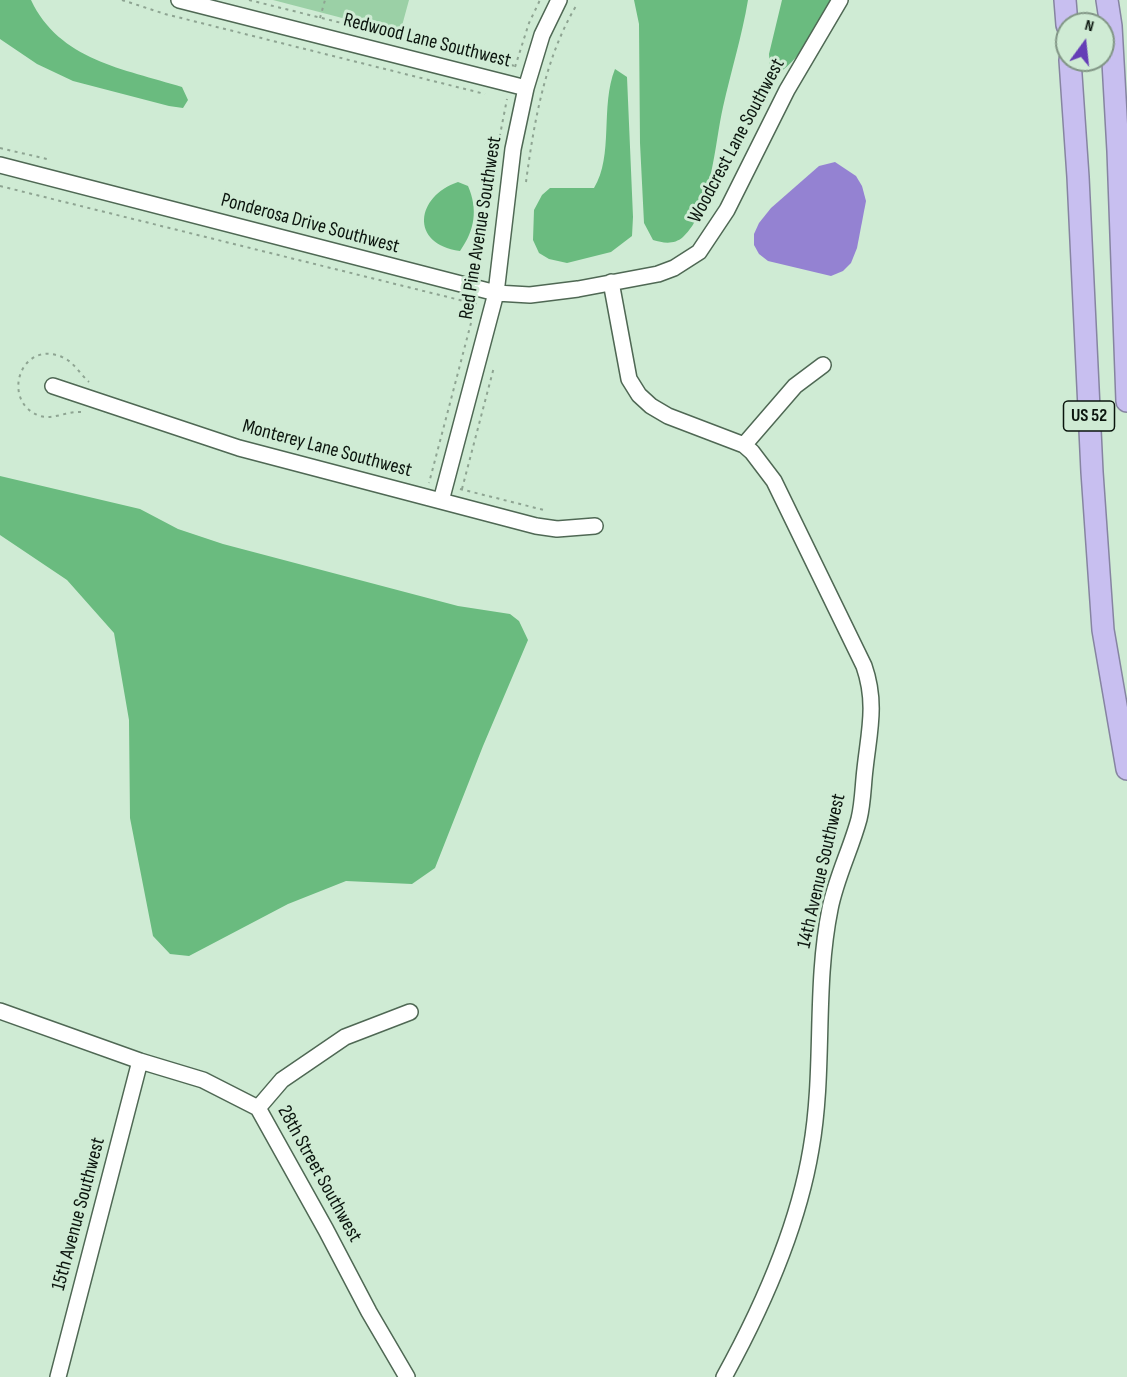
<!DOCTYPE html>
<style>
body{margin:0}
#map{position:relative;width:1127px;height:1377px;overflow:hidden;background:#cfebd4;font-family:"Sofia Sans Condensed",sans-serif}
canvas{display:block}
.north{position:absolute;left:1055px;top:12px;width:60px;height:60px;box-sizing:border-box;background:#cfebd4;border:2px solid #819585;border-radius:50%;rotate:15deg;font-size:16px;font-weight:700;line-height:24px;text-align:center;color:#0b150e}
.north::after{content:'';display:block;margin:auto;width:21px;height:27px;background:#653eb6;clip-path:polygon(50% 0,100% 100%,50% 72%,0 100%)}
</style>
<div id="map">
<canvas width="1127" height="1377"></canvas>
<div class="north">N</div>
</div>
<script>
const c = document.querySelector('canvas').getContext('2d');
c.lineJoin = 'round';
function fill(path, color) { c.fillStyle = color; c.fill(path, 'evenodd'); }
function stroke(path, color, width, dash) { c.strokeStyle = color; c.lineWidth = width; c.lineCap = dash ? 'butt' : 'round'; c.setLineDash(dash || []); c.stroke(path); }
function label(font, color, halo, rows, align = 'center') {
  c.font = font + ' "Sofia Sans Condensed",sans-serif'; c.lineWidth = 6; c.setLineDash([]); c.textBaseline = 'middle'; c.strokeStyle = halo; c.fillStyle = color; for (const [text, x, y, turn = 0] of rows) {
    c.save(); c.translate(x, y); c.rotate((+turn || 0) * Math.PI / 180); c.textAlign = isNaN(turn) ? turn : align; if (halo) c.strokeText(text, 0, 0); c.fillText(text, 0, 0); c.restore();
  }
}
fill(new Path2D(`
 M273 0H409L400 33Z`), '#9bd0a6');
fill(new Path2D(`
 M0 0H31C59 60 124 69 182 87L188 100 183 108 169 106 73 81 37 64 0 39Z
 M634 0H748C742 36 731 71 723 107 715 142 711 212 683 237 674 245 663 243 653 240L644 223 640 143 639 24Z
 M782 0H831C818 26 802 57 779 73L770 68 769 54Z
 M615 69 627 77 633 217 632 236 611 252 567 263 549 259 539 253 533 240 534 210 542 195 550 188H594C614 156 600 106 615 69Z
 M458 182 468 186C478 209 475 230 460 251 409 244 416 196 458 182Z
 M0 476 140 509 178 529 223 544 458 606 510 614 519 621 528 640 483 746 435 868 412 884 346 881 288 904 189 956 170 954 153 936 130 818 129 720 114 633 67 580 0 535Z`), '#6abb7f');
fill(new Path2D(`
 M835 162 856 176 862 186 866 201 857 248 851 263 843 271 831 276 768 261 759 254 754 245V234L759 223 771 208 819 166Z`), '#9482d2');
const minor = new Path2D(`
 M179 0 526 88
 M0 165 496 293 530 295 578 289 658 274 674 268 699 252 727 210 787 90 840 0
 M611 282 629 379 639 395 651 406 668 416 744 445 752 452 774 481 864 666C877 703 869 732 865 769 863 785 863 803 859 819 851 849 836 878 830 909 814 988 825 1070 811 1149 798 1227 762 1308 724 1377
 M53 386 239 448 536 526 557 529 595 526
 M744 445 795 386 823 365
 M441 501 496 293 513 149 526 88 542 35 559 0
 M0 1011 140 1061 203 1080 258 1108 326 1230 369 1312 407 1377
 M258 1108 282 1080 345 1037 410 1012
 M58 1377 140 1061`);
const highway = new Path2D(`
 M1065 0 1067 25
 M1107 0 1111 26 1118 151 1127 401
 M1070 60 1078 177 1092 472 1103 630 1127 769`);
stroke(minor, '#4f6854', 18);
stroke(highway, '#8684a1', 24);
stroke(new Path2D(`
 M122 0 165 14 485 94
 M249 0 515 66
 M320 18 325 0
 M515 67 529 23 540 0
 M0 148 51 160
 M491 181 507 99
 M526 182C534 122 545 58 576 6
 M0 186 476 304 429 483
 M81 412C67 411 53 420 40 416 0 402 20 339 62 357 73 361 80 374 89 382
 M460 489 544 510
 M462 489 494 367`), '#8ea492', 2, [3, 4.5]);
stroke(minor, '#fff', 15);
stroke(highway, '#c8bff0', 21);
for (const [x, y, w] of [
 [1089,416,51]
]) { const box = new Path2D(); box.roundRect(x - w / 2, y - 15, w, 30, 4.5); c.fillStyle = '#cfebd4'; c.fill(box); stroke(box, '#0b150e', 1.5); }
label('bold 18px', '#0b150e', null, [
 ["US 52",1089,416]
]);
label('20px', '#0b150e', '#cfebd4', [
 ["Redwood Lane Southwest",427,41,14],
 ["Woodcrest Lane Southwest",737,141,-62],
 ["Ponderosa Drive Southwest",310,224,15],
 ["Red Pine Avenue Southwest",481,228,-81],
 ["Monterey Lane Southwest",327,449,15],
 ["14th Avenue Southwest",822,871,-77],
 ["28th Street Southwest",319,1174,61],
 ["15th Avenue Southwest",79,1214,-75]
]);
</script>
